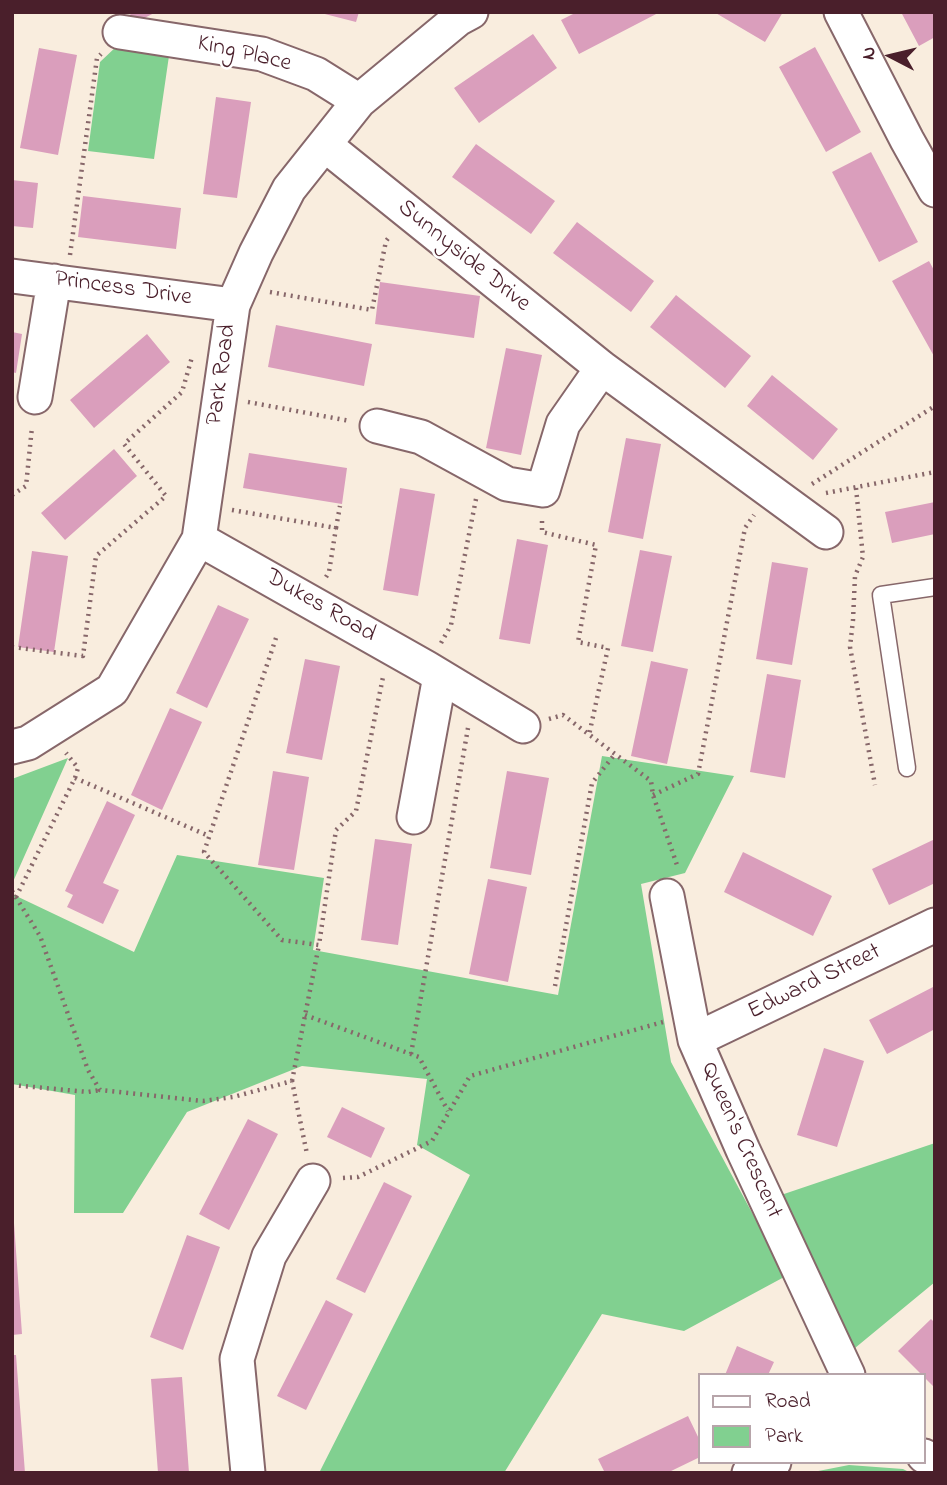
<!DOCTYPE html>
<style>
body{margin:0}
#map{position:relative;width:947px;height:1485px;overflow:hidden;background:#f9edde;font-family:"Indie Flower",sans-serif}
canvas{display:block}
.frame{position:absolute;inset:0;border:14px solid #4a1f2b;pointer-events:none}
.legend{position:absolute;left:698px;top:1373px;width:228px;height:91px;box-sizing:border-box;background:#fff;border:2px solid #b7a5aa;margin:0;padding:9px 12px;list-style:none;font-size:21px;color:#4a1f2b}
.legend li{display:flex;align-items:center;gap:14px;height:35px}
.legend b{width:35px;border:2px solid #b7a5aa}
.north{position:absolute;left:856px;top:21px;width:70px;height:70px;-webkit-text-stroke:5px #fff;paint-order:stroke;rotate:277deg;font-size:19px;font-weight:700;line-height:28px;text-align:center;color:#4a1f2b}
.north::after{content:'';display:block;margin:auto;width:24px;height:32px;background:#4a1f2b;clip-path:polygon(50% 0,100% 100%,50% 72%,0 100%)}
</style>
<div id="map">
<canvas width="947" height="1485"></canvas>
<div class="frame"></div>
<ul class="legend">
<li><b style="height:9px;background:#fff"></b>Road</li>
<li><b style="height:19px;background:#81d090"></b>Park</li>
</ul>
<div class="north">N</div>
</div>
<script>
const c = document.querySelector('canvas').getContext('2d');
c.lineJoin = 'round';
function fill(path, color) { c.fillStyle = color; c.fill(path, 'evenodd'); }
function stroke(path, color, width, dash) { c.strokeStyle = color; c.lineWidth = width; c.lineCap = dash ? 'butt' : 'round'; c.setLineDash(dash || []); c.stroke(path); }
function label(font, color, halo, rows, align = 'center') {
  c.font = font + ' "Indie Flower",sans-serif'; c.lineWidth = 5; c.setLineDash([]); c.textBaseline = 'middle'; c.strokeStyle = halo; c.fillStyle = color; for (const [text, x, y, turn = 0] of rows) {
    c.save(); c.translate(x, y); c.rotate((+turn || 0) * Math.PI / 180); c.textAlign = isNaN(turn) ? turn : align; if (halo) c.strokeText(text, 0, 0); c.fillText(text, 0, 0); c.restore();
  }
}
fill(new Path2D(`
 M118 45 170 49 154 159 88 151 100 62Z
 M602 756 734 776 685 873 641 884 671 1062 786 1276 684 1331 602 1314 504 1473H319L470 1175 417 1145 427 1079 302 1066 187 1112 123 1213H74L75 1095 12 1084V894L134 952 177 855 324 878 313 950 558 995Z
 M68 758 12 884V779Z
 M935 1143V1282L855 1348 781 1195Z
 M849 1465 903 1469 911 1473H808Z`), '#81d090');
fill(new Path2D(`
 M129 12H156L135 23Z
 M317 12H359L356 22Z
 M577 12H660L579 54 561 20Z
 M714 12H783L765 42Z
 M901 12H935V37L919 46Z
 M533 34 557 68 479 123 454 88Z
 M815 47 861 132 826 152 779 67Z
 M39 48 77 55 58 155 20 148Z
 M216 97 251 102 237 198 203 194Z
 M476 144 555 201 531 234 452 177Z
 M871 152 918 242 879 262 832 172Z
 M12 180 38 183 33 228 12 226Z
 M83 196 181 208 176 249 78 237Z
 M577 222 654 281 631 312 553 253Z
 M929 261 935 272V358L892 281Z
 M380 282 480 296 474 338 375 324Z
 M676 295 751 356 725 388 650 327Z
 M276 325 372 344 364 386 268 367Z
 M12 332 22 334 16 373 12 372Z
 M147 334 170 362 94 428 70 400Z
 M506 348 542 355 521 455 486 448Z
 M772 375 838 429 813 460 747 406Z
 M626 438 661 444 643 539 608 532Z
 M114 449 137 476 65 540 41 513Z
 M249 453 347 468 342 504 243 488Z
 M400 488 435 494 418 596 383 590Z
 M935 502V534L892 543 885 512Z
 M517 539 548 545 530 644 499 639Z
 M640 550 672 556 653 652 621 646Z
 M32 551 68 556 54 652 18 647Z
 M772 562 808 568 792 665 756 659Z
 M218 605 249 619 207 708 176 693Z
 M305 659 340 666 322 760 286 753Z
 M651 661 688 669 667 764 631 756Z
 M767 674 801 680 785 778 750 772Z
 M170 708 202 722 162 810 131 795Z
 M273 771 309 777 294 870 258 865Z
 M507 771 549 778 531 875 490 868Z
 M107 801 135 815 103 883 119 890 103 924 67 907 73 895 65 891Z
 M375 839 412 844 398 945 361 940Z
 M935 839V883L889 905 872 869Z
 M743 852 832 896 813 936 724 892Z
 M488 879 527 887 508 982 469 974Z
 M935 986V1029L887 1054 869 1020Z
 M824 1048 864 1061 837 1147 797 1135Z
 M342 1107 385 1128 371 1158 327 1137Z
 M248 1119 278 1134 229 1230 199 1214Z
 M384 1182 412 1196 365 1293 336 1279Z
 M12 1223H14L22 1334 12 1335Z
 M187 1235 220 1247 183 1350 150 1337Z
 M326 1300 353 1314 306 1410 277 1396Z
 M931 1319 935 1323V1388L924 1377V1375H922L898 1351Z
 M737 1346 774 1362 768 1375H725Z
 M12 1355H16L25 1473H12Z
 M182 1377 189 1473H158L151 1379Z
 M688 1416 700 1441V1457L667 1473H605L598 1459Z`), '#da9ebc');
const service = new Path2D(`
 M907 768 881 595 935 587`);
const minor = new Path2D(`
 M841 12 907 140 935 190
 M120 32 262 54 316 74 359 101
 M325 145 602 368 826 532
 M12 276 233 305
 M35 397 54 281
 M377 426 421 437 507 484 543 490 563 424 602 368
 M199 539 427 668 523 726
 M12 747 28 743 112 690 199 539 233 305 256 253 289 189 359 101 458 19 471 12
 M414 817 440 676
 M667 896 695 1040 743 1150 848 1375
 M695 1040 935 925
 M924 1456 935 1462
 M248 1473 237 1359 269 1256 313 1181
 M749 1473 774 1462`);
stroke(service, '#87676a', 19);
stroke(minor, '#87676a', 37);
stroke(new Path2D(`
 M70 255 97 58 101 54
 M270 292 372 310 386 241 390 236
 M248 402 350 421
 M812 484 935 406
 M856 488 863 557 855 576 853 620 850 647 875 785
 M826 493 935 472
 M12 495 26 486 32 427
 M232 510 336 528 329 572 326 577
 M542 521V532L596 545 578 642 608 648 589 735
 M336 528 340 506
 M276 638 204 852 282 940 319 945 336 830 356 811 383 677
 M441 643 451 625 476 499
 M12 647 83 656 96 556 166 496 124 444 182 392 192 357
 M549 719 563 715 651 781 653 795 678 868
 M75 778 209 836
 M653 795 698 774 745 528 754 515
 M12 891 40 936 88 1070 100 1090 203 1101 233 1097 292 1081 307 1154
 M16 897 75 778 78 768 66 753
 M555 986 592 783 615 754
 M305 1015 419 1057 448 1111
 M411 1054 468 728
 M292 1081 319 945
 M12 1085 88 1092 100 1090
 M343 1178 358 1177 432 1141 470 1076 663 1022`), '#87676a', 4.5, [2, 5]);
stroke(service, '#fff', 16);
stroke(minor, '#fff', 33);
label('24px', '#4a1f2b', '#fff', [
 ["King Place",244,55,13],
 ["Sunnyside Drive",463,257,39],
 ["Princess Drive",123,290,8],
 ["Park Road",223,375,-82],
 ["Dukes Road",320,607,30],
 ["Edward Street",815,983,-26],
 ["Queen's Crescent",740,1141,66]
]);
</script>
